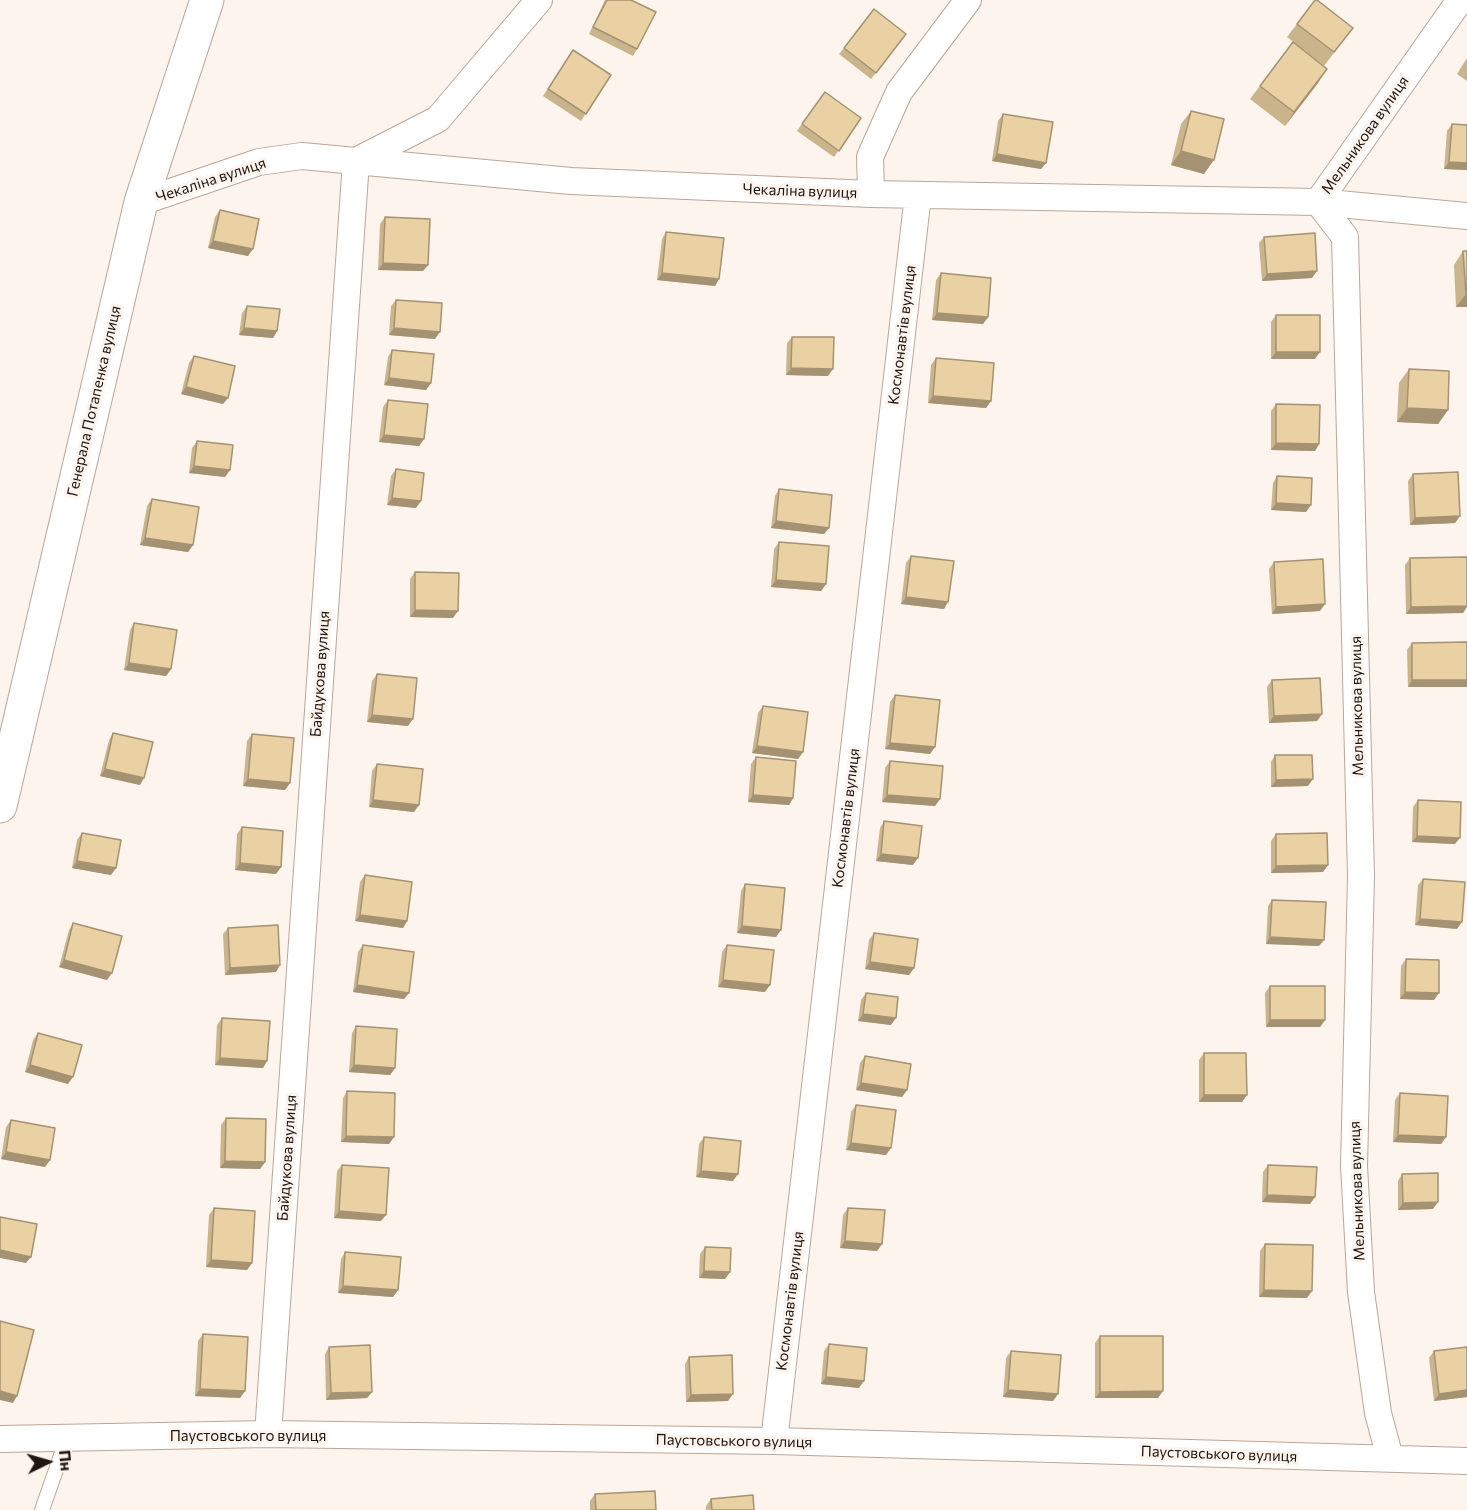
<!DOCTYPE html>
<meta charset="utf-8">
<style>
body{margin:0}
#map{position:relative;width:1467px;height:1510px;overflow:hidden;background:#fdf4ed;font-family:Commissioner,sans-serif}
canvas{display:block}
.north{position:absolute;left:18px;top:1432px;width:60px;height:60px;-webkit-text-stroke:4px #fdf4ed;paint-order:stroke;rotate:85deg;font-size:16px;font-weight:700;line-height:24px;text-align:center;color:#1d150f}
.north::after{content:'';display:block;margin:auto;width:21px;height:27px;background:#1d150f;clip-path:polygon(50% 0,100% 100%,50% 72%,0 100%)}
</style>
<div id="map">
<canvas width="1467" height="1510"></canvas>
<div class="north">Пн</div>
</div>
<script>
const c = document.querySelector('canvas').getContext('2d');
c.lineJoin = 'round';
function stroke(path, color, width, dash) { c.strokeStyle = color; c.lineWidth = width; c.lineCap = dash ? 'butt' : 'round'; c.setLineDash(dash || []); c.stroke(path); }
function fill(path, color) { c.fillStyle = color; c.fill(path, 'evenodd'); }
function label(font, color, halo, rows, align = 'center') {
  c.font = font + ' Commissioner,sans-serif'; c.lineWidth = 6; c.setLineDash([]); c.textBaseline = 'middle'; c.strokeStyle = halo; c.fillStyle = color; for (const [text, x, y, turn = 0] of rows) {
    c.save(); c.translate(x, y); c.rotate((+turn || 0) * Math.PI / 180); c.textAlign = isNaN(turn) ? turn : align; if (halo) c.strokeText(text, 0, 0); c.fillText(text, 0, 0); c.restore();
  }
}
const service = new Path2D(`
 M42 1510 67 1438`);
const minor = new Path2D(`
 M871 194 870 157 899 92 968 0
 M141 202 259 162 302 156 571 181 871 194 1318 202 1467 216
 M268 1434 356 161 438 119 539 0
 M0 1439 268 1434 774 1441 1467 1461
 M774 1441 918 195
 M1393 1459 1390 1458 1378 1413 1361 1292 1354 1166 1361 876 1345 237 1318 202 1460 0`);
const secondary = new Path2D(`
 M0 806 141 202 207 0`);
stroke(service, '#bca696', 16);
stroke(minor, '#bca696', 28);
stroke(secondary, '#bca696', 35);
stroke(service, '#fff', 14);
stroke(minor, '#fff', 26);
stroke(secondary, '#fff', 33);
fill(new Path2D(`
 M605 0H631L637 49 633 56 589 34Z
 M1297 24 1343 41 1324 66 1287 37Z
 M906 34 871 79 839 54 844 48Z
 M573 50 611 75 581 121 543 96Z
 M1467 58V81L1457 74Z
 M1318 83 1285 126 1250 99 1260 86Z
 M825 92 861 118 834 157 797 131Z
 M1191 111 1204 174 1171 165 1181 124Z
 M1003 114 1046 163 1041 169 992 161 998 121Z
 M1452 124 1467 170 1444 169 1447 131Z
 M220 210 248 256 208 248 215 217Z
 M385 217 428 265 423 271 378 270 380 224Z
 M666 232 719 279 715 286 657 280 662 239Z
 M1264 237 1312 278 1262 281 1259 243Z
 M1463 251H1467V307H1456L1454 265Z
 M941 273 988 317 983 324 932 320 936 280Z
 M396 300 435 339 389 335 391 306Z
 M247 306 277 331 273 338 239 335 242 313Z
 M1276 315 1315 359H1271V322Z
 M792 337 828 376 786 375 787 343Z
 M392 350 431 383 426 390 384 385 388 357Z
 M194 356 228 398 223 404 181 394 189 363Z
 M936 358 991 401 986 408 928 403 931 365Z
 M1409 369 1448 410 1438 424 1397 422 1399 383Z
 M388 400 424 439 419 446 379 442 383 407Z
 M1276 404 1319 444 1315 451 1271 450V411Z
 M197 441 230 470 225 477 189 473 192 448Z
 M396 469 416 508 387 505 391 476Z
 M1413 474 1460 516 1455 523 1410 525 1408 481Z
 M1277 476 1306 512 1271 510 1273 483Z
 M779 489 829 528 824 534 771 528 775 496Z
 M152 499 193 545 188 552 140 545 147 506Z
 M779 542 826 584 821 591 771 587 774 549Z
 M911 556 944 609 901 604 906 563Z
 M1467 557V607L1463 613 1406 614 1405 565 1410 558Z
 M1274 562 1320 611 1272 614 1269 569Z
 M415 572 453 618 410 617V579Z
 M134 623 171 669 166 676 124 670 130 630Z
 M1467 642V687H1408L1407 650 1412 643Z
 M377 674 408 726 367 722 372 681Z
 M1272 680 1322 714 1317 721 1269 723 1267 687Z
 M895 695 930 754 885 749 890 702Z
 M763 706 803 752 798 759 752 753 758 713Z
 M113 733 140 785 100 776 109 740Z
 M252 734 290 783 285 790 243 786 247 741Z
 M1275 755 1308 786 1271 787V762Z
 M756 757 793 798 789 805 748 802 751 764Z
 M890 761 940 799 935 806 882 802 885 768Z
 M377 764 414 812 369 807 372 771Z
 M1418 800 1455 844 1412 842 1413 807Z
 M884 821 913 865 876 861 880 828Z
 M242 827 281 867 276 874 235 870 237 834Z
 M82 833 111 875 72 868 77 840Z
 M1276 834 1328 865 1323 872 1271 873V841Z
 M365 875 407 921 403 928 355 921 360 882Z
 M1423 879 1457 929 1415 925 1418 885Z
 M745 884 776 937 737 933 741 891Z
 M1272 900 1319 946 1266 944 1268 906Z
 M73 923 107 980 59 967 69 930Z
 M228 928 276 972 225 975 223 934Z
 M874 933 914 968 909 975 865 969 869 940Z
 M363 945 409 993 404 999 353 992 358 952Z
 M727 945 765 992 718 987 722 952Z
 M1406 959 1434 1000 1400 999 1401 966Z
 M1270 986 1325 1020 1320 1027H1266L1265 993Z
 M866 993 891 1025 858 1021 861 1000Z
 M222 1018 267 1061 263 1068 215 1065 217 1025Z
 M356 1026 395 1068 390 1075 349 1072 352 1033Z
 M38 1033 68 1084 25 1072 33 1040Z
 M1204 1053 1247 1095 1242 1102H1199V1060Z
 M865 1056 907 1090 902 1097 856 1090 860 1063Z
 M347 1091 394 1137 389 1144 341 1142 343 1098Z
 M1400 1093 1446 1137 1441 1144 1393 1142 1395 1100Z
 M856 1105 886 1155 846 1150 851 1112Z
 M226 1118 265 1162 260 1169 220 1168 221 1125Z
 M11 1120 50 1160 45 1167 1 1159 6 1127Z
 M704 1137 733 1181 696 1177 699 1144Z
 M342 1165 381 1221 334 1218 337 1171Z
 M1268 1165 1310 1204 1262 1202 1263 1172Z
 M1402 1174 1433 1209 1398 1210V1181Z
 M214 1208 252 1263 247 1270 206 1267 209 1215Z
 M848 1208 882 1244 877 1251 840 1248 843 1215Z
 M1265 1244 1307 1298 1259 1297 1260 1251Z
 M705 1247 730 1272 725 1279 699 1278 700 1254Z
 M345 1252 398 1290 393 1297 338 1293 341 1259Z
 M203 1334 245 1391 240 1398 195 1396 198 1341Z
 M1100 1336 1158 1398H1095V1343Z
 M829 1344 859 1388 821 1384 824 1351Z
 M329 1347 372 1392 367 1398 326 1400 325 1354Z
 M1467 1347V1397L1434 1401 1429 1358 1434 1351Z
 M1011 1351 1058 1394 1053 1401 1003 1397 1006 1358Z
 M689 1357 728 1401 686 1402 685 1364Z
 M595 1494 656 1510H590V1501Z
 M711 1499 754 1510H706V1506Z`), '#c9b48c');
fill(new Path2D(`
 M1327 69 1318 83 1285 126 1294 112Z
 M1181 151 1214 160 1204 174 1171 165Z
 M997 154 1046 163 1041 169 992 161Z
 M1449 162 1467 163V170L1444 169Z
 M213 241 253 249 248 256 208 248Z
 M383 263 428 265 423 271 378 270Z
 M1317 271 1312 278 1262 281 1267 274Z
 M662 273 719 279 715 286 657 280Z
 M1466 294H1467V307H1456Z
 M937 313 988 317 983 324 932 320Z
 M244 328 277 331 273 338 239 335Z
 M394 328 440 332 435 339 389 335Z
 M1276 352H1320L1315 359H1271Z
 M791 368 833 369 828 376 786 375Z
 M389 378 431 383 426 390 384 385Z
 M186 387 228 398 223 404 181 394Z
 M933 396 991 401 986 408 928 403Z
 M1407 408 1448 410 1438 424 1397 422Z
 M384 435 424 439 419 446 379 442Z
 M1276 443 1319 444 1315 451 1271 450Z
 M194 466 230 470 225 477 189 473Z
 M392 498 421 501 416 508 387 505Z
 M1276 503 1311 505 1306 512 1271 510Z
 M1460 516 1455 523 1410 525 1415 518Z
 M776 521 829 528 824 534 771 528Z
 M145 538 193 545 188 552 140 545Z
 M776 580 826 584 821 591 771 587Z
 M906 597 948 602 944 609 901 604Z
 M1325 604 1320 611 1272 614 1276 607Z
 M1467 606 1463 613 1406 614 1411 607Z
 M415 610 458 611 453 618 410 617Z
 M129 663 171 669 166 676 124 670Z
 M1412 680H1467V687H1408Z
 M1322 714 1317 721 1269 723 1274 716Z
 M372 715 413 719 408 726 367 722Z
 M890 743 935 747 930 754 885 749Z
 M757 746 803 752 798 759 752 753Z
 M105 769 144 778 140 785 100 776Z
 M248 779 290 783 285 790 243 786Z
 M1313 779 1308 786 1271 787 1276 780Z
 M753 795 793 798 789 805 748 802Z
 M887 795 940 799 935 806 882 802Z
 M373 800 419 805 414 812 369 807Z
 M1417 836 1460 838 1455 844 1412 842Z
 M881 854 918 858 913 865 876 861Z
 M77 861 116 868 111 875 72 868Z
 M240 863 281 867 276 874 235 870Z
 M1328 865 1323 872 1271 873 1276 866Z
 M360 915 407 921 403 928 355 921Z
 M1420 919 1462 922 1457 929 1415 925Z
 M742 926 781 930 776 937 737 933Z
 M1270 937 1324 940 1319 946 1266 944Z
 M64 960 112 973 107 980 59 967Z
 M870 962 914 968 909 975 865 969Z
 M280 965 276 972 225 975 230 968Z
 M723 980 770 985 765 992 718 987Z
 M357 985 409 993 404 999 353 992Z
 M1405 992 1439 993 1434 1000 1400 999Z
 M863 1014 896 1018 891 1025 858 1021Z
 M1270 1020H1325L1320 1027H1266Z
 M220 1058 267 1061 263 1068 215 1065Z
 M30 1065 73 1077 68 1084 25 1072Z
 M354 1065 395 1068 390 1075 349 1072Z
 M861 1083 907 1090 902 1097 856 1090Z
 M1204 1095H1247L1242 1102H1199Z
 M1398 1135 1446 1137 1441 1144 1393 1142Z
 M346 1136 394 1137 389 1144 341 1142Z
 M851 1143 891 1148 886 1155 846 1150Z
 M6 1152 50 1160 45 1167 1 1159Z
 M225 1161 265 1162 260 1169 220 1168Z
 M701 1171 738 1174 733 1181 696 1177Z
 M1267 1195 1315 1197 1310 1204 1262 1202Z
 M1438 1202 1433 1209 1398 1210 1403 1203Z
 M339 1211 386 1215 381 1221 334 1218Z
 M845 1241 882 1244 877 1251 840 1248Z
 M0 1250 31 1257 26 1263 0 1258Z
 M211 1260 252 1263 247 1270 206 1267Z
 M704 1271 730 1272 725 1279 699 1278Z
 M343 1286 398 1290 393 1297 338 1293Z
 M1264 1290 1312 1291 1307 1298 1259 1297Z
 M826 1377 864 1381 859 1388 821 1384Z
 M200 1389 245 1391 240 1398 195 1396Z
 M1008 1390 1058 1394 1053 1401 1003 1397Z
 M1467 1390V1397L1434 1401 1439 1394Z
 M0 1391 17 1396 13 1403 0 1400Z
 M1163 1391 1158 1398H1095L1100 1392Z
 M372 1392 367 1398 326 1400 331 1393Z
 M733 1394 728 1401 686 1402 691 1395Z`), '#a49272');
const building = new Path2D(`
 M607 0H631L656 12 637 49 593 27Z
 M1315 0H1317L1353 28 1334 52 1297 24Z
 M874 9 906 34 876 73 844 48Z
 M1293 42 1327 69 1294 112 1260 86Z
 M573 50 611 75 586 114 548 89Z
 M825 92 861 118 839 151 802 124Z
 M1191 111 1224 119 1214 160 1181 151Z
 M1003 114 1053 122 1046 163 997 154Z
 M1452 124 1467 125V163L1449 162Z
 M220 210 259 219 253 249 213 241Z
 M385 217 430 219 428 265 383 263Z
 M666 232 724 238 719 279 662 273Z
 M1315 233 1317 271 1267 274 1264 237Z
 M1463 251H1467V294H1466Z
 M941 273 991 278 988 317 937 313Z
 M396 300 442 303 440 332 394 328Z
 M247 306 280 309 277 331 244 328Z
 M1276 315H1320V352H1276Z
 M792 337H834L833 369 791 368Z
 M392 350 434 354 431 383 389 378Z
 M194 356 235 366 228 398 186 387Z
 M936 358 994 363 991 401 933 396Z
 M1409 369 1449 371 1448 410 1407 408Z
 M388 400 428 404 424 439 384 435Z
 M1276 404 1320 405 1319 444 1276 443Z
 M197 441 233 445 230 470 194 466Z
 M396 469 424 473 421 501 392 498Z
 M1458 472 1460 516 1415 518 1413 474Z
 M1277 476 1312 478 1311 505 1276 503Z
 M779 489 832 495 829 528 776 521Z
 M152 499 199 507 193 545 145 538Z
 M779 542 829 546 826 584 776 580Z
 M911 556 954 561 948 602 906 597Z
 M1467 557V606L1411 607 1410 558Z
 M1323 559 1325 604 1276 607 1274 562Z
 M415 572 459 573 458 611 415 610Z
 M134 623 177 630 171 669 129 663Z
 M1467 642V680H1412V643Z
 M377 674 417 678 413 719 372 715Z
 M1320 678 1322 714 1274 716 1272 680Z
 M895 695 940 700 935 747 890 743Z
 M763 706 808 712 803 752 757 746Z
 M113 733 153 742 144 778 105 769Z
 M252 734 294 738 290 783 248 779Z
 M1275 755H1312L1313 779 1276 780Z
 M756 757 796 761 793 798 753 795Z
 M890 761 943 766 940 799 887 795Z
 M377 764 423 769 419 805 373 800Z
 M1418 800 1461 802 1460 838 1417 836Z
 M884 821 922 826 918 858 881 854Z
 M242 827 283 831 281 867 240 863Z
 M82 833 121 840 116 868 77 861Z
 M1327 833 1328 865 1276 866V834Z
 M365 875 412 882 407 921 360 915Z
 M1423 879 1465 882 1462 922 1420 919Z
 M745 884 785 888 781 930 742 926Z
 M1272 900 1326 902 1324 940 1270 937Z
 M73 923 122 936 112 973 64 960Z
 M278 925 280 965 230 968 228 928Z
 M874 933 918 939 914 968 870 962Z
 M363 945 414 952 409 993 357 985Z
 M727 945 774 950 770 985 723 980Z
 M1406 959 1439 960V993L1405 992Z
 M1270 986H1325V1020H1270Z
 M866 993 898 997 896 1018 863 1014Z
 M222 1018 270 1021 267 1061 220 1058Z
 M356 1026 397 1029 395 1068 354 1065Z
 M38 1033 82 1045 73 1077 30 1065Z
 M1204 1053H1246L1247 1095H1204Z
 M865 1056 911 1064 907 1090 861 1083Z
 M347 1091 395 1093 394 1137 346 1136Z
 M1400 1093 1448 1096 1446 1137 1398 1135Z
 M856 1105 896 1110 891 1148 851 1143Z
 M226 1118 266 1119 265 1162 225 1161Z
 M11 1120 55 1128 50 1160 6 1152Z
 M704 1137 741 1141 738 1174 701 1171Z
 M342 1165 389 1168 386 1215 339 1211Z
 M1268 1165 1317 1167 1315 1197 1267 1195Z
 M1438 1173V1202L1403 1203 1402 1174Z
 M214 1208 255 1211 252 1263 211 1260Z
 M848 1208 885 1210 882 1244 845 1241Z
 M0 1217 37 1224 31 1257 0 1250Z
 M1265 1244 1313 1245 1312 1291 1264 1290Z
 M705 1247 731 1248 730 1272 704 1271Z
 M345 1252 401 1257 398 1290 343 1286Z
 M0 1321 34 1330 17 1396 0 1391Z
 M203 1334 248 1337 245 1391 200 1389Z
 M1100 1336H1163V1391L1100 1392Z
 M829 1344 867 1348 864 1381 826 1377Z
 M370 1345 372 1392 331 1393 329 1347Z
 M1467 1347V1390L1439 1394 1434 1351Z
 M1011 1351 1061 1355 1058 1394 1008 1390Z
 M732 1355 733 1394 691 1395 689 1357Z
 M655 1491 656 1510H596L595 1494Z
 M753 1495 754 1510H712L711 1499Z`);
fill(building, '#ead1a3');
stroke(building, '#a49272', 1.5);
label('15px', '#1d150f', '#fdf4ed', [
 ["Мельникова вулиця",1365,135,-55],
 ["Чекаліна вулиця",211,180,-18],
 ["Чекаліна вулиця",800,191,2],
 ["Космонавтів вулиця",902,335,-83],
 ["Генерала Потапенка вулиця",94,401,-77],
 ["Байдукова вулиця",320,674,-86],
 ["Мельникова вулиця",1357,706,-91],
 ["Космонавтів вулиця",846,818,-83],
 ["Байдукова вулиця",287,1158,-86],
 ["Мельникова вулиця",1357,1191,-92],
 ["Космонавтів вулиця",790,1301,-83],
 ["Паустовського вулиця",248,1436],
 ["Паустовського вулиця",734,1441,1],
 ["Паустовського вулиця",1219,1454,2]
]);
</script>
